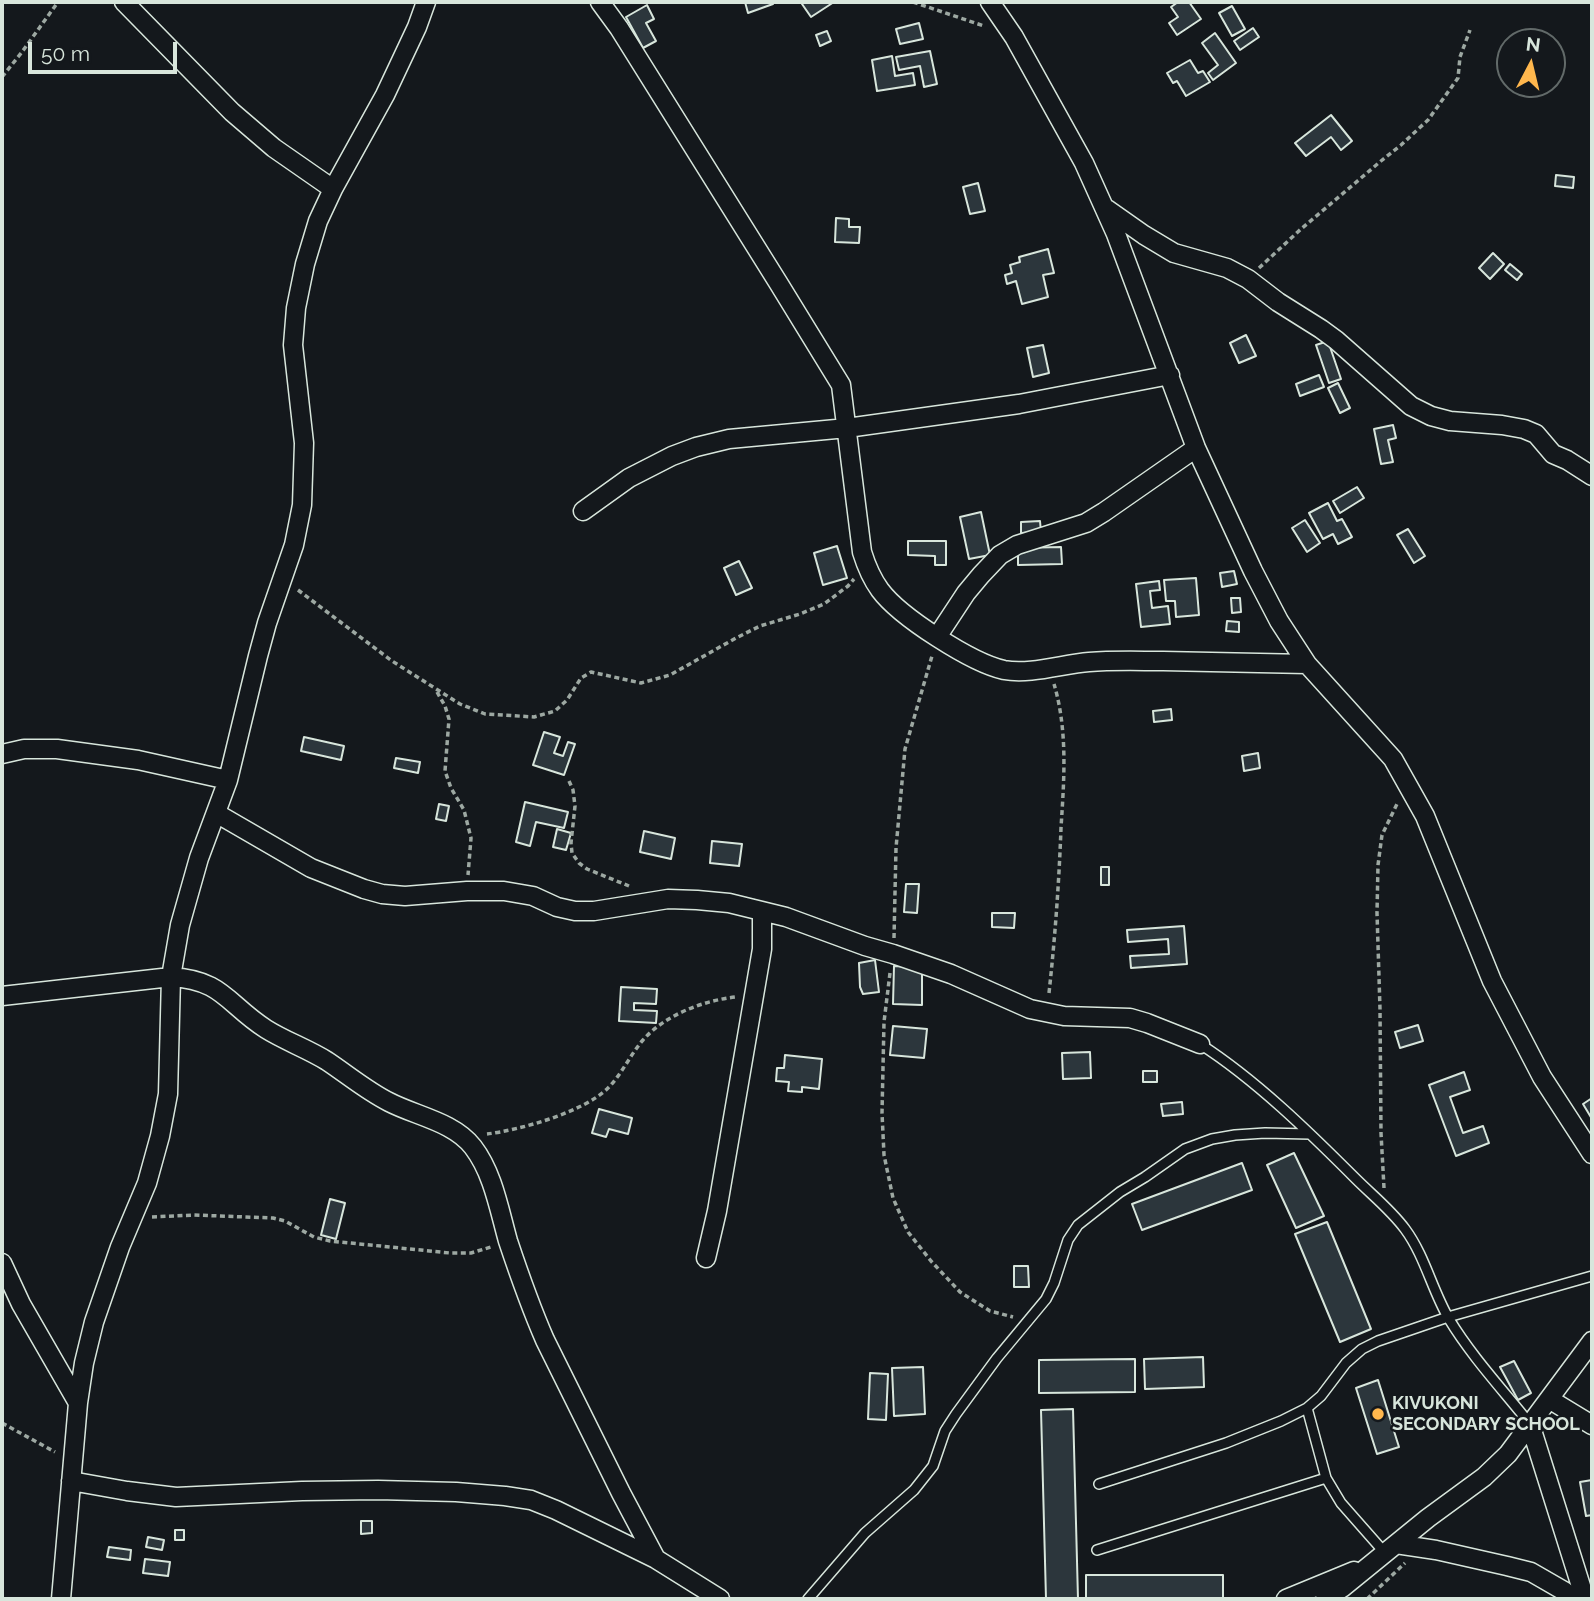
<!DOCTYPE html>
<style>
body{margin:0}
#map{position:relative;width:1594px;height:1601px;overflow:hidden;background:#14181c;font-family:Raleway,sans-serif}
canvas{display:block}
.frame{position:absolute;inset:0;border:4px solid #d8e6dc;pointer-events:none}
.north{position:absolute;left:1496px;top:28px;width:70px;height:70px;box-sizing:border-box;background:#14181c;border:2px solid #626a69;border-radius:50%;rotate:7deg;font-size:19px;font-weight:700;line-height:28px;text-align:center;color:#d8e6dc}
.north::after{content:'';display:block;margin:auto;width:24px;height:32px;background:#ffb74d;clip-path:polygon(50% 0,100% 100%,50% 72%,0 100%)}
.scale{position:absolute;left:28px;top:42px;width:149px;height:32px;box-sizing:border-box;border:4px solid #d8e6dc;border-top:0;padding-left:9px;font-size:21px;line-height:24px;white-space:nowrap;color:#d8e6dc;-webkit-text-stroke:5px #14181c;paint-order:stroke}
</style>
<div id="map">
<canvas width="1594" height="1601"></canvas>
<div class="frame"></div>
<div class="north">N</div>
<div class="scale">50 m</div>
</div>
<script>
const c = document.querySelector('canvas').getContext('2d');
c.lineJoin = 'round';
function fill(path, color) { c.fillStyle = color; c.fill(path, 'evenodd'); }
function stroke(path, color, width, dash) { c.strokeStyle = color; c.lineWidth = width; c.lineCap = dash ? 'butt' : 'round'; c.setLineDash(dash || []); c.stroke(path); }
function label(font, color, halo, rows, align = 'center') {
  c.font = font + ' Raleway,sans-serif'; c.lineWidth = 5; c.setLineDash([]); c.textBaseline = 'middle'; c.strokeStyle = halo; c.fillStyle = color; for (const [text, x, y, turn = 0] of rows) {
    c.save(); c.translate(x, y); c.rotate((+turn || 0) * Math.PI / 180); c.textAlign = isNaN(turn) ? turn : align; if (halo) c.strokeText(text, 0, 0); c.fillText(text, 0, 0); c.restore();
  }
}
const building = new Path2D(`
 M745 2H772L773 4 748 13Z
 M805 2H834L811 17 802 4Z
 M1178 2H1189L1201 19 1177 35 1169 23 1178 17 1171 7Z
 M647 5 654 19 646 23 656 41 643 48 626 17Z
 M1232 6 1245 29 1232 36 1219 13Z
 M919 23 923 39 900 44 896 29Z
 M1253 28 1259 37 1240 50 1234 41Z
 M827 31 831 41 820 46 816 35Z
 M1215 33 1236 63 1213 80 1208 73 1218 65 1202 43Z
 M930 51 937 84 924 87 920 66 899 70 896 57Z
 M892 56 895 76 913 73 915 85 877 91 872 60Z
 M1190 60 1198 73 1203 71 1210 82 1186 96 1177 81 1173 83 1167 73Z
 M1331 115 1352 141 1341 150 1331 137 1306 156 1295 143Z
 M1556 175 1574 177 1573 188 1555 186Z
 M978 183 985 211 970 214 963 187Z
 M836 218 849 219V227H860L859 243 835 242Z
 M1048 249 1054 273 1043 275 1048 297 1022 304 1016 281 1007 284 1005 275 1012 273 1010 265 1020 262 1019 257Z
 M1493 253 1504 264 1490 279 1479 268Z
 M1510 264 1522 274 1517 280 1505 270Z
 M1246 335 1256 356 1239 363 1230 343Z
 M1328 341 1341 379 1329 383 1316 345Z
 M1043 345 1049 373 1033 377 1027 348Z
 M1319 375 1324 387 1300 396 1296 384Z
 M1338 383 1350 408 1340 413 1328 388Z
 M1393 425 1396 438 1388 440 1393 462 1381 464 1374 429Z
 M1357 487 1364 498 1340 513 1333 501Z
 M1328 503 1337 521 1342 519 1352 537 1338 544 1333 534 1323 539 1309 513Z
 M981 512 990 555 969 559 960 517Z
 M1305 520 1320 543 1307 552 1292 528Z
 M1040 521 1041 532 1021 533V522Z
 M1408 529 1425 556 1414 563 1397 535Z
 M908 541H946V565H935V556L908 555Z
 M837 546 847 578 823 585 814 553Z
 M1061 547 1062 564 1018 565V548Z
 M739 561 752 588 736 595 724 568Z
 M1234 571 1237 584 1222 587 1220 573Z
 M1196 578 1199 615 1176 617 1175 601H1166L1164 580Z
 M1159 581 1160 590 1150 591 1152 608 1168 606 1170 624 1141 627 1136 584Z
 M1231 598H1240L1241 612 1232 613Z
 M1227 621 1239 622V632L1226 631Z
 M1171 709 1172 720 1154 722 1153 711Z
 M544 732 560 737 554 753 563 756 568 742 575 744 564 775 533 765Z
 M304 737 344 746 341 760 301 751Z
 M1258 753 1260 768 1244 771 1242 756Z
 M396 758 420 762 418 773 394 768Z
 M525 802 568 812 564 828 536 822 530 846 516 842Z
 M439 804 449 806 446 821 436 819Z
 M557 829 571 833 566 850 553 847Z
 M644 831 675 838 671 859 640 852Z
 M712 841 742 844 739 866 710 863Z
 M1101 867H1109V885H1101Z
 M906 884H919L917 913 904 912Z
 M992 913H1015L1014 928 992 927Z
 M1184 926 1187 964 1131 968 1130 956 1169 954 1168 939 1128 942 1127 930Z
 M875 960 879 992 863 994 860 987 859 963Z
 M894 966 922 967V1005L893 1004Z
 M621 987 657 989 656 1004 634 1003V1010L657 1011 656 1023 619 1021Z
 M1418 1025 1423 1041 1400 1048 1395 1032Z
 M893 1026 927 1029 924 1058 890 1055Z
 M1090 1052 1091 1078 1063 1079 1062 1053Z
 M785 1055 822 1059 819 1089 802 1087V1092L788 1091 789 1082 776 1081 777 1068H784Z
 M1143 1071H1157V1082H1143Z
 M1464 1072 1470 1090 1450 1097 1463 1133 1483 1126 1489 1143 1456 1156 1429 1085Z
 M1592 1098V1119L1583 1104Z
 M1182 1102 1183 1114 1163 1116 1161 1104Z
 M599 1109 632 1118 628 1134 609 1129 606 1137 592 1133Z
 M1294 1153 1324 1216 1296 1228 1267 1165Z
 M1242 1163 1252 1190 1142 1230 1132 1204Z
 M330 1199 345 1203 336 1239 321 1235Z
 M1327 1222 1371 1329 1340 1342 1295 1234Z
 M1014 1266H1028L1029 1287H1014Z
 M1203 1357 1204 1387 1145 1389 1144 1359Z
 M1135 1359V1392L1039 1393V1360Z
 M1514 1361 1531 1393 1518 1400 1500 1367Z
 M923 1367 925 1414 894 1416 892 1368Z
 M870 1373 888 1374 886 1420 868 1419Z
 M1378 1380 1399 1447 1377 1454 1356 1388Z
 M1073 1409 1078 1599H1046L1041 1410Z
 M1592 1480V1515L1586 1516 1580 1482Z
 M361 1521H372V1533L361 1534Z
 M175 1530H184V1540H175Z
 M148 1537 164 1540 162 1550 146 1547Z
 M109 1547 131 1550 130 1560 107 1557Z
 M145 1559 170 1562 168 1576 143 1573Z
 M1086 1575H1223V1599H1086Z`);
fill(building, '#2c363c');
stroke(building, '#d8e6dc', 2);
const lane = new Path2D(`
 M1200 1044C1256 1080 1309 1132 1356 1179 1372 1195 1391 1210 1405 1229 1425 1256 1432 1290 1449 1319 1472 1357 1503 1390 1530 1424
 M1307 1408 1326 1478 1341 1503 1385 1553
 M1099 1484 1226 1443 1281 1421 1307 1408 1321 1396 1346 1363 1362 1349 1378 1341 1448 1317 1592 1276
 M1097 1550 1326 1478
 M808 1599 865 1533 914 1490 933 1466 945 1431 956 1414 997 1358 1046 1299 1054 1283 1068 1240 1078 1225 1120 1192 1145 1177 1185 1149 1212 1139 1235 1135 1265 1133 1310 1134`);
const street = new Path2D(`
 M124 2 232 112 274 148 333 189
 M600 2 619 28 779 284 841 385 862 552C866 565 872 579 880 590 900 617 972 663 1004 670 1030 675 1063 664 1089 662 1113 660 1139 661 1163 661 1211 662 1259 663 1307 664
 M990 2 1014 37 1084 163 1116 234 1196 448 1253 571 1279 621 1307 664 1393 759 1425 816 1492 981 1542 1077 1592 1154
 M1107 209 1144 235 1174 253 1227 268 1248 279 1278 302 1321 329 1336 340 1411 406 1431 416 1450 421 1502 425 1524 429 1536 434 1553 454 1567 460 1592 476
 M583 511 629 478 672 456 696 447 729 439 847 428 1019 404 1170 375
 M937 637 966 593 981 575 1000 555 1017 545 1086 523 1104 512 1196 448
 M2 754 24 749H57L138 760 228 780
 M216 813 311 868 364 889 382 894 405 896 467 891H504L533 896 557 907 575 911H594L668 899 697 900 729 903 786 917 865 946 893 954 951 974 1030 1009 1064 1016 1130 1018 1147 1023 1200 1044
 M2 996 171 977C223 980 227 1004 266 1029 285 1041 308 1049 327 1061 348 1075 367 1091 389 1102 416 1116 454 1122 473 1147 493 1173 499 1209 508 1241 519 1274 531 1308 545 1340L621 1493 656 1559
 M706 1258 717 1211 762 949V912
 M2 1263 21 1304 78 1403
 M1549 1399 1592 1425
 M1530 1424 1585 1599
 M71 1481 127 1491 176 1497 302 1491 378 1490 456 1492 505 1496 531 1500 556 1510 656 1559 720 1599
 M1396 1544 1436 1550 1507 1566 1531 1572 1564 1591 1573 1599
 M61 1599 78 1403 84 1363 94 1322 120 1247 147 1183 160 1136 168 1094 171 977 180 925 199 858 228 780 258 656 267 623 294 545 302 505 304 443 293 345 296 308 305 264 318 221 333 189 385 95 417 27 426 2
 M1286 1599 1354 1571
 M1325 1599 1342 1588 1428 1518 1484 1477 1508 1454 1592 1341`);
stroke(lane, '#d8e6dc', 12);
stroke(street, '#d8e6dc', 21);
stroke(new Path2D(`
 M913 2 984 26
 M2 77 22 52 58 2
 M1259 268 1301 229 1381 161 1401 145 1428 120 1458 78 1460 57 1470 30
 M298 590 392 661 460 704 485 714 534 717 555 711 567 700 581 678 591 672 641 683 670 675 736 638 760 626 800 614 824 604 848 586 854 579
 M437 692 445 706 449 719 445 771 451 788 464 810 471 838 468 875
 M569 781 573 790 575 806 571 843 572 853 579 863 587 869 629 886
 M894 938 896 848 905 749 932 656
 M890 973 884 1022 882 1113 884 1155 893 1198 908 1232 931 1261 960 1292 990 1311 1013 1317
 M1049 993C1055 938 1059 883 1061 828 1064 780 1068 731 1054 684
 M487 1134C520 1130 584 1112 608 1088 622 1074 630 1055 643 1040 665 1015 702 1001 735 997
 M1384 1188 1381 1133 1380 1009 1377 913 1378 865 1382 835 1397 804
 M152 1217 194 1215 273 1218 285 1221 314 1237 330 1241 450 1253H471L491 1247
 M2 1423 55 1452
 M1367 1599 1405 1563`), '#9da8a2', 3.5, [5, 3.5]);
stroke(lane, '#14181c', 9);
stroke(street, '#14181c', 18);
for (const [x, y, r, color] of [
 [1378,1414,7,"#ffb74d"]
]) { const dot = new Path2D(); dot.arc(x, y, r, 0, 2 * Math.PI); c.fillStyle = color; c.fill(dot); stroke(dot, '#14181c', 2.5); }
label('bold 18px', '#d8e6dc', '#14181c', [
 ["KIVUKONI",1392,1404],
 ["SECONDARY SCHOOL",1392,1425]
], 'left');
</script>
